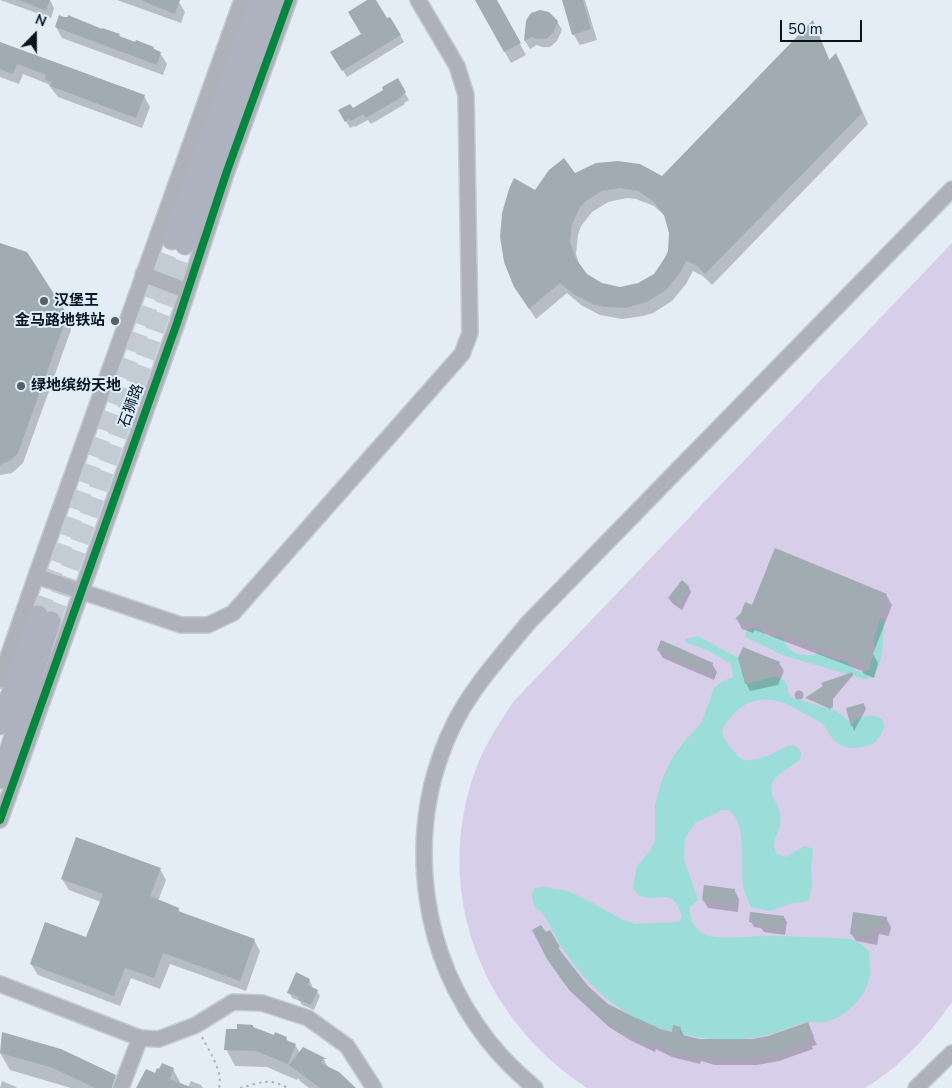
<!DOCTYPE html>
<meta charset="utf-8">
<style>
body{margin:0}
#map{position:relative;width:952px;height:1088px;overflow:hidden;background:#e4edf5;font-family:"Nunito Sans",sans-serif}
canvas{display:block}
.north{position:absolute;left:10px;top:10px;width:50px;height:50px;-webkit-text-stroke:4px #dcedfd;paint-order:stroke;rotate:22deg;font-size:14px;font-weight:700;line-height:20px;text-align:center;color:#0b141d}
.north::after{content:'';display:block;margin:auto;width:18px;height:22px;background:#0b141d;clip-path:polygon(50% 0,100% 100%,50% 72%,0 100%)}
.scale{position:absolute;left:780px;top:20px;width:82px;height:22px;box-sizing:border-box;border:2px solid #0b141d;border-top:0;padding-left:6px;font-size:15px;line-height:18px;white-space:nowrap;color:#0b141d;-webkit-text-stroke:4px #dcedfd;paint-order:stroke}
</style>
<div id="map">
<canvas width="952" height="1088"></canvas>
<div class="north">N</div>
<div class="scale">50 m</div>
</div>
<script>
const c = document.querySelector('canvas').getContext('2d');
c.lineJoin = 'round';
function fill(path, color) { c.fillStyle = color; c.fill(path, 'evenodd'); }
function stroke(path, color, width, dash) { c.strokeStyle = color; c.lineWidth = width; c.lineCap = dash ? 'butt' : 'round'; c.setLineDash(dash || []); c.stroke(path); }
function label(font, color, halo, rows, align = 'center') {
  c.font = font + ' "Nunito Sans","Noto Sans SC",sans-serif'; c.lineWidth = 4; c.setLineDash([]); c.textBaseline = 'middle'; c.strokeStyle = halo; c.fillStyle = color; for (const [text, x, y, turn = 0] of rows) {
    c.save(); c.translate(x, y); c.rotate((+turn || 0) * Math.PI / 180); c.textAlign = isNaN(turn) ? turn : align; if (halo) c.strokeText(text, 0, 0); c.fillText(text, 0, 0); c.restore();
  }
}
fill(new Path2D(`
 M952 243V1002C928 1036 901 1066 865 1088H587C476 1016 428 880 481 756 490 737 502 719 514 701Z`), '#d7cee9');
fill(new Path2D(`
 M884 618C883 638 884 659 874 677L864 679 785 656 745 637C749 621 760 629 767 636L781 637C784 640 785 644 788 647 797 657 809 656 820 653L835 660 846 661 855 670 862 672 869 670 875 648 873 641 880 619Z
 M698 636 738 658 745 683C761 680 788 666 788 693L791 697 836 711 849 721C857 719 868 714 875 716 891 719 882 735 875 742 870 746 859 748 853 748 829 746 834 734 821 723 816 719 808 716 802 712 769 692 742 695 722 730 722 737 728 745 733 750 736 754 740 759 745 760 759 762 777 751 790 745 796 746 804 750 800 758 795 767 777 771 772 784 768 796 779 803 780 813 783 827 774 835 774 847L777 854 786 857 805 846 813 849 811 869 812 887 808 901 789 904 770 911 751 907C748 900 744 893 743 885 741 866 747 823 729 810H722L695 823 685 838 684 860 698 900 690 907C689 919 694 930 705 935 719 940 754 936 770 936 797 936 824 938 851 939L861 944 869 951C869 958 871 966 870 974 867 996 847 1016 826 1022 820 1023 813 1021 807 1022 794 1024 781 1032 768 1035 719 1046 662 1036 621 1009 597 993 579 973 563 949 553 935 549 916 534 906L532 894 535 888 544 887 568 891 591 902 623 920 635 924 679 922 682 916C672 885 661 903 639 896L633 888 637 866 650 851 655 840V804L662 780 671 760 683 743 702 722 714 688 721 682 733 677 731 664 709 651 685 642 686 639Z`), '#9bddd8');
fill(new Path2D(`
 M0 0H50L54 8 51 18Z
 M117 0H174L179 2 185 12 181 23Z
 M370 0H375L387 20 390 18 404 42 347 77 332 52 363 34Z
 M476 0H496L526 55 511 63Z
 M563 0H585L597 40 580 45 573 34Z
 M527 21H557L562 30 557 41 550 47H542L537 45 530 49 525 41Z
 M813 22 830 61 836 55 842 65 868 124 712 285 703 276 693 271 686 284 672 301 653 313 643 316 622 319 600 315 581 305 567 293 536 319 515 287 535 191 574 175 662 177ZM627 198 636 199 654 206 666 217 669 223 671 242 666 260 654 275 638 285 620 288 602 284 586 275 580 267 576 254 578 235 581 226 592 212 608 202Z
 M56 27 102 31 119 35 121 38 147 45 160 53 167 64 163 75 62 38Z
 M0 43 144 96 150 107 142 128 58 97 48 84 23 74 19 84 0 77Z
 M397 80 409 100 404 103 405 104 371 124 368 120 355 127 354 126 350 128 340 111 352 110 385 91Z
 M0 244 64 312 70 323 71 330 23 463 12 473 0 475Z
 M688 586 691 592 682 610 672 603 669 598Z
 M886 595 892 605 873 654 878 663 874 678 864 674 862 671 755 630 753 633 742 629 737 619 753 607Z
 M658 650 712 664 717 672 714 680 663 658Z
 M779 663 784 671 778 685 750 691 746 683Z
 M852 673 853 675 833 699V707L830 709 806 698 825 686 823 684Z
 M794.5 695a4.5 4.5 0 1 1 9 0a4.5 4.5 0 1 1-9 0Z
 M864 704 866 709 854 731 847 708Z
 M160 869 166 880 158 901 178 909 181 913 254 940 260 951 246 991 170 964 160 989 131 978 120 1006 38 975 31 964 86 939 101 902 69 890 62 879Z
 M735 891 739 899 738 912 708 908 703 900Z
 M784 917 787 922 785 935 764 932 761 928 754 927 751 922Z
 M886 918 891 927 889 936 879 934 877 945 856 941 851 933Z
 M550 931 562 955 587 987 608 1005 631 1018 672 1034 680 1028 684 1036 698 1041 752 1040 768 1037 807 1024 817 1045 812 1046 813 1049 779 1061 757 1065H715L701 1061 700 1064 672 1057 656 1049 655 1052 630 1040 609 1027 570 991 553 967 545 934Z
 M309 980 312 985 311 988 317 991 320 996 314 1010 302 1005 300 1001 292 998 289 992Z
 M254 1029 275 1036 286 1038 289 1043 295 1045 300 1053 323 1058 329 1069 353 1088H309L301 1082 298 1078 297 1080 267 1067 235 1066 226 1049Z
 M0 1053 115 1076 122 1088H71L10 1070Z
 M173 1069 181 1084 188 1087 191 1081 201 1085 203 1088H138L156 1074Z
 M2 1081 16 1087 17 1088H0Z`), '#0003');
fill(new Path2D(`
 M19 0H50L46 11Z
 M140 0H180L175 14Z
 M367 0H376L387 18 390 17 401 35 342 71 330 52 361 34 348 12Z
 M475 0H497L521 43 504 52Z
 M562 0H583L591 29 572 35Z
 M540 10 549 12 558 21 553 33 546 39H536L532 37 524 41 526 21 528 17 531 13Z
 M59 15 64 17H68V15L102 29V28L120 34 119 36 135 42 136 40 154 47 153 48 156 50 161 52 157 65 55 27Z
 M813 20 829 60 836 53 862 113 705 274 696 265 686 261 680 273 666 290 647 302 626 308 604 307 593 304 573 294 560 283 529 309 514 287 504 262 502 249 500 237 502 213 509 189 514 178 535 190 549 170 564 158 575 173 596 163 618 161 640 164 662 176ZM620 188 638 191 653 201 664 215 669 233 668 251 664 259 654 274 638 283 620 287 602 283 587 274 576 259 570 242 572 224 580 207 586 201 602 191Z
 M0 42 145 95 136 118 50 86 52 82 45 80 46 75 17 64 13 74 0 69Z
 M398 78 406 92 401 96 402 97 366 118 363 114 351 121 349 119 345 122 338 110 350 104 353 108 383 90 382 87Z
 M0 243 27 252 65 311 66 319 18 453 11 460 0 465Z
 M775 548 887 594 866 649 873 651 868 669 857 664 858 662 749 620 747 623 735 619 741 613 745 602 752 605Z
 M682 580 689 586 679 606 668 598Z
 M661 640 713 663 709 672 657 650Z
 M743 647 780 662 773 677 745 684 738 658Z
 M853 672 832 697 833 704 829 707 805 698 823 686 821 683Z
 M864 703 851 727 846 708Z
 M76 837 161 868 150 896 179 908 178 911 255 939 240 981 163 953 154 978 125 968 114 996 30 964 45 922 86 937 103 894 61 879Z
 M704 885 735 889 734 904 702 900Z
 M750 912 784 916 783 930 760 928V923L749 922Z
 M853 912 887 917 885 928 875 927 873 937 850 934Z
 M541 925 546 932 550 930 560 947 558 948 588 986 608 1004 632 1016 661 1029 672 1032 673 1025 681 1027 679 1034 699 1039H752L768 1036 808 1022 814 1037 809 1039 810 1042 774 1054 752 1058H710L697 1054 696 1057 666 1050 667 1048 652 1042 651 1045 643 1042V1041L624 1033 604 1020 564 983 547 959 532 930Z
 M296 972 310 979 308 985 318 990 311 1005 298 1000 299 997 287 993Z
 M237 1024 253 1025V1027L274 1035 275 1032 287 1037 286 1040 296 1044 288 1064 256 1051 224 1050 226 1029H237Z
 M2 1032 61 1049 116 1075 112 1088H95L53 1068 0 1053Z
 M303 1047 327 1059H323L321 1063 339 1072 356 1088H320L289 1065Z
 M162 1063 174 1068 170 1079 193 1088H136L146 1069 155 1073 157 1068 159 1069Z`), '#a0acb1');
stroke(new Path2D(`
 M38 615 172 240
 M51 621 185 245`), '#c3ccd5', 19, [19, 9]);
const minor = new Path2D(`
 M143 274 187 291
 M36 576 181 625H208L233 613 462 354 470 333 466 95 457 66 418 0
 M0 680 36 576 242 0
 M0 820 177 323 227 171 289 0
 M0 984 140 1038 159 1039 196 1025 233 1002 262 1003 308 1018 347 1046 374 1088
 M121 1088 140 1038
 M535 1088C512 1069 492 1048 476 1024 416 936 407 819 454 724 473 686 502 655 528 623L952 189
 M916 1088 952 1053`);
const major = new Path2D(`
 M172 240 259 0
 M185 245 277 0
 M0 725 38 615
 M0 779 51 621`);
stroke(minor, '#c3cad1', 18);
stroke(major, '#c3cad1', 21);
stroke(new Path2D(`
 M202 1037C210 1053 223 1070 219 1088
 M240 1088C260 1083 268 1077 288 1088`), '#adb1b9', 2, [2.5, 4]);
stroke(minor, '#aeb0ba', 15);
stroke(major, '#aeb2be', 19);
stroke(new Path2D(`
 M0 820 177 323 227 171 289 0`), '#00873e', 8);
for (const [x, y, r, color] of [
 [44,301,5,"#576069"],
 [115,321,5,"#576069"],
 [21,386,5,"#576069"]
]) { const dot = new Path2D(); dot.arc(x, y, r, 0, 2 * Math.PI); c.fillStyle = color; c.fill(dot); stroke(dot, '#dcedfd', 2); }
label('bold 15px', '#0b141d', '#dcedfd', [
 ["汉堡王",54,301],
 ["金马路地铁站",105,321,"right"],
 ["绿地缤纷天地",31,386]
], 'left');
label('15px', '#0b141d', '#dcedfd', [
 ["石狮路",132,406,-70]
]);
</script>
